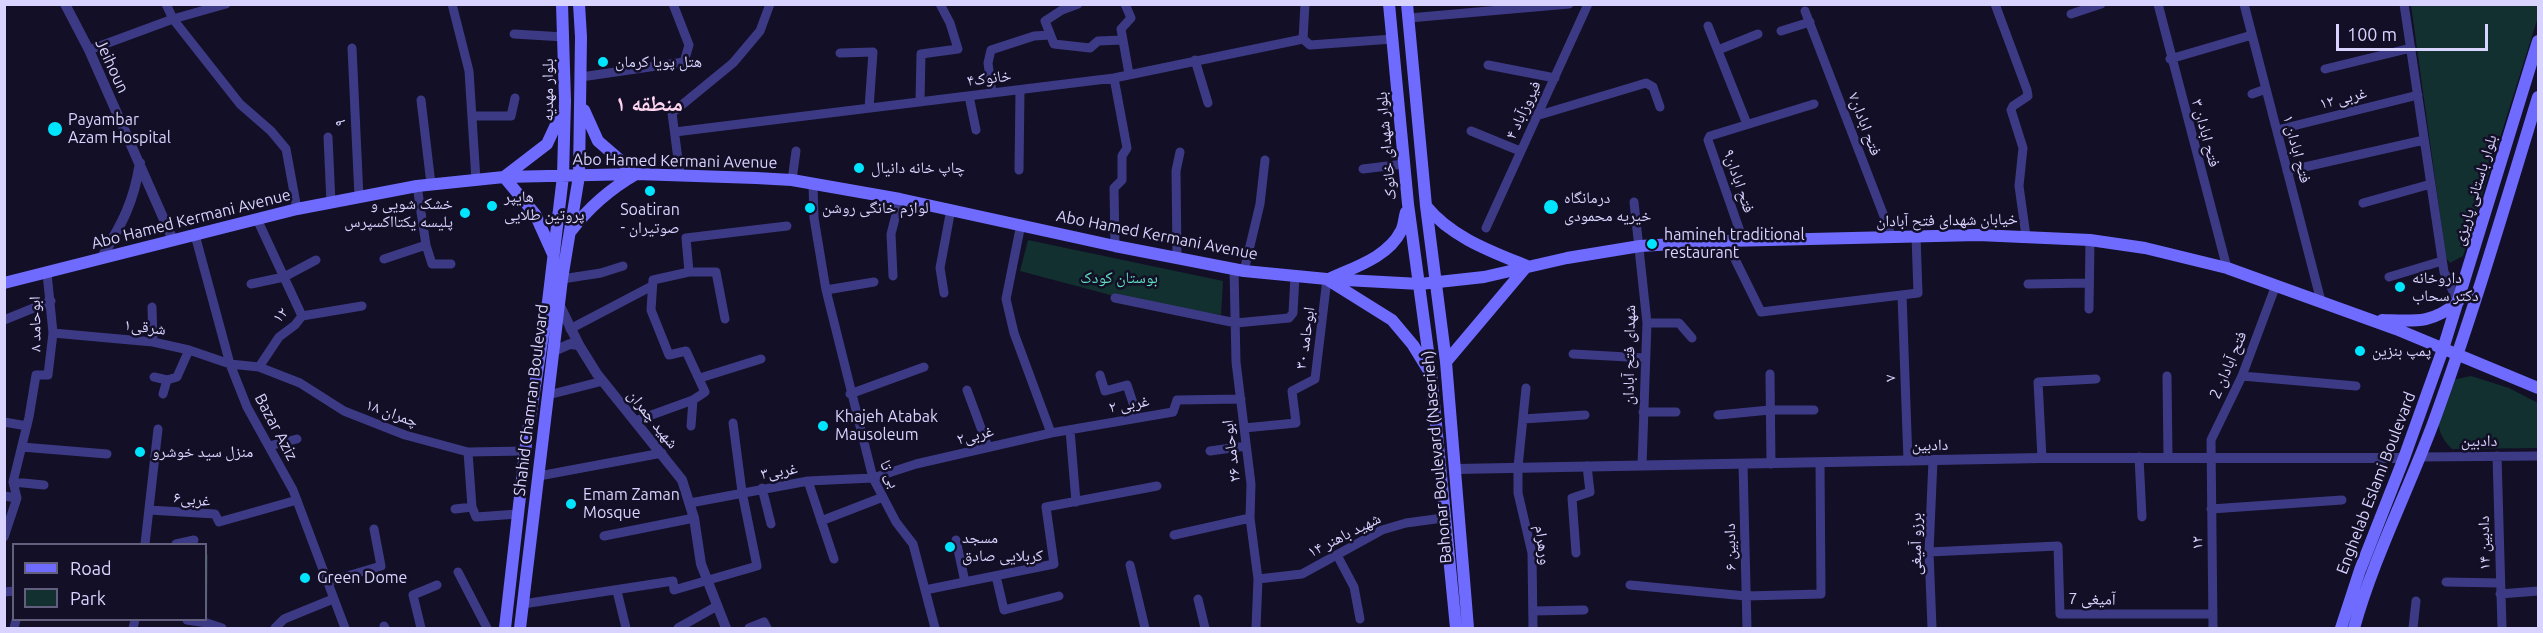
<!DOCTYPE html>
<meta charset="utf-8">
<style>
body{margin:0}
#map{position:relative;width:2543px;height:633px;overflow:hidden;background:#130f26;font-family:Ubuntu,sans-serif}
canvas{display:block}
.frame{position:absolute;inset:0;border:6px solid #d9d4ff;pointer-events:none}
.legend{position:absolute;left:12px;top:543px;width:195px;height:78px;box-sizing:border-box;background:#130f26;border:2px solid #625e7d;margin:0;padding:8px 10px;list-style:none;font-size:18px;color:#d9d4ff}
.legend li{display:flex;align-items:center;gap:12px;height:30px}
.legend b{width:30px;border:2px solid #625e7d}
.scale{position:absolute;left:2336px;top:24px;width:152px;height:27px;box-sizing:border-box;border:3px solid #d9d4ff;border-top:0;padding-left:8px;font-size:18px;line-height:21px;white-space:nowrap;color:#d9d4ff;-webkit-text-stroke:4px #130f26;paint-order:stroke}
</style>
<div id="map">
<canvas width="2543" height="633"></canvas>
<div class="frame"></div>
<ul class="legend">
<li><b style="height:8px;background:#6f6bff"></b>Road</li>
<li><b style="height:16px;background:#12302f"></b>Park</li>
</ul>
<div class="scale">100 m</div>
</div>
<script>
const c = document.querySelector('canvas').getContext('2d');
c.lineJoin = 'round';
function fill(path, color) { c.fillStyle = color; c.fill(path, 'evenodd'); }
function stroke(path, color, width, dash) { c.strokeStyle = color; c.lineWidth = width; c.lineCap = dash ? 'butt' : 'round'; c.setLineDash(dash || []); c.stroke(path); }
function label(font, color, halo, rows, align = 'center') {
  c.font = font + ' Ubuntu,"Noto Naskh Arabic",sans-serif'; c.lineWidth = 5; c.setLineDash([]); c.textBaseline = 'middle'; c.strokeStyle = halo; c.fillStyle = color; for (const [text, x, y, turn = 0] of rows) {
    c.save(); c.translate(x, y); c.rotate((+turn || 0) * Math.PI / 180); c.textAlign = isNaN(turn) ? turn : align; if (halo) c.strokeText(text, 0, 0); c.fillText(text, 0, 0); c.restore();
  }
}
fill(new Path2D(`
 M2411 5H2538V17L2463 256 2450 263 2446 258Z
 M1028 240 1223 281 1221 315 1114 296 1020 271Z
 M2471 376 2509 388 2538 403V448L2452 449C2428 426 2442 406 2452 380Z
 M208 554 207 623 206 555Z`), '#12302f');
stroke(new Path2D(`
 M166 4 173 19 240 104 271 131 286 149 297 209
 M452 4 469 71 476 180
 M1078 4 1062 10 1045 21 1054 44 1090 48 1098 41 1123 40
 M1125 4 1131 18 1121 29 1129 74
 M1995 4 2027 90 2028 96 2013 106 2011 110 2023 148 2019 186 2026 236
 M2158 4 2227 268
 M2244 4 2321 301
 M2404 4 2444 272 2458 302
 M1805 11 1892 237
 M2071 14 2101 4
 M1409 18 1569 4
 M1708 26 1747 124
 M1781 31 1810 22
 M514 34 564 37
 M1303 39 1310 45 1393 39
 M1303 39 1305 4
 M352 48 359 197
 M89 50 173 19 226 4
 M1718 50 1758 34
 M840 53 873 52 869 108
 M2170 59 2252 35
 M1195 60 1208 103
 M1488 65 1555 78
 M2325 69 2411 48
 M581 77 684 62 689 45 673 4
 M1114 78 1127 148 1122 156V180L1114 188 1115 246
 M992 93 988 63 991 50 1034 36 1050 35
 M2252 94 2266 89
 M969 96 976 130
 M421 100 431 184
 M920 102 921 54 958 49 950 23 940 4
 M472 116H511L515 98
 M1536 116 1646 83 1653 87 1660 107
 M2277 130 2418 95
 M1471 131 1520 151
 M675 132 1114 78 1303 39
 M328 137 331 203
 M1363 169 1404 164
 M1019 170 1020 90
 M2287 171 2424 140
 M680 175 672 113 733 63 760 31 770 4
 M792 180 796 151
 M813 185 814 218 826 290 873 478 896 522 913 544 935 628
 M417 186 426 245 432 264H451
 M1634 202 1647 323 1642 465
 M2363 203 2431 184
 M1021 224 1006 299 1014 333 1051 433
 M1486 228 1588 4
 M195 235 230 364 247 407 293 490 345 628
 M1743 240 1708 140 1710 136 1814 104
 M1726 241 1761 312 1918 293 1916 236
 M1177 258 1176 171 1180 152
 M384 259 426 245
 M1234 269 1236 362 1251 484 1250 518 1258 579 1256 628
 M1244 271 1260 204 1265 160
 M689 272 686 238 787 226
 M893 276 891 234 900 199
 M2389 277 2442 261
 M562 279 601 273 623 266
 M251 284 284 277 316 260
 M2028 284 2089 283
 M826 290 874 282
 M944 293 940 268 951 209
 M1902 295 1908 461
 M1115 298 1236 323 1289 318 1293 313 1295 276
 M152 307 153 342
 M2089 309 2090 240
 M302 316 362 306
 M4 320 51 301
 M1647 323H1679L1692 338
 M570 329 652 286
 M53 333 153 342 189 350 230 364 259 367 279 337 295 325 302 316 257 219
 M1573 354 1645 358
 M259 367 300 383 344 411 405 435 468 452 525 451
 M1770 374 1771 464
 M1100 375 1105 391 1127 385 1138 418
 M2167 376 2168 457
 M2242 376 2356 386
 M154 377 167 380
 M700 378 761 359
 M1526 388 1518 467V493L1532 553 1533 628
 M967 390 988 447
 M163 394 167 380 177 377 189 350
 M850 394 924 367
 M548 395 603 381
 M1643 412H1676
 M1718 415 1770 410H1814
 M1523 419 1585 415
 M635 421 693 400 705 392 686 351 669 355 651 310 653 280 689 272H716L725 319
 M4 422 27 426
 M691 426 693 400
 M1244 428 1296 423 1292 391 1315 379 1327 279
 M1070 430 1076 502
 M269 446 297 439
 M22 447 107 454
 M1210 451 1246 446
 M468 452 472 507 476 517 518 514
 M2497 456 2502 628
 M2139 457 2142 517
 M2421 457 2538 456
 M2042 458 2038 382 2096 379
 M1743 464 1747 628
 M539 476 662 453
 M808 481 834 559
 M13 482 44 485
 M762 488 771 524
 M4 496 17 498
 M690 503 808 481 873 478 916 464 1051 433 1173 412 1177 400 1241 399
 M455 509 472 507
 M2211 509 2342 500
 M149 510 215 514 219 522 297 500
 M821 521 883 497
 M1174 535 1250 518
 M604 536 694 518
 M4 537 17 498 13 482 29 417 36 375H48L53 333 47 273
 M956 540 965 582
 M145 544 158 429
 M176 544 194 540
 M1929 552 2058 546 2060 614H2212
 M1576 553 1572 498 1590 492 1587 466
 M1337 555 1354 587 1360 619
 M1130 565 1145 628
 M458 572 487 628
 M996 576 1004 610 1059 596
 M1258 579 1302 574 1382 530 1406 523 1443 518
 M327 582 381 566 374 529
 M2446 582 2500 583
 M1630 585 1746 596 1821 594 1820 463
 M925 590 1054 564 1046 507 1157 486
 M617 591 626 628
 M4 592 14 591
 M2500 594 2538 591
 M1198 599 1205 628
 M523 604 673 581 674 590 757 566 742 492 733 423
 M1533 611 1584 610
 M187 620 207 623 222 628
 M384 626 385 628
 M14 628 16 620
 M133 628 135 620
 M275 628 284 619 333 599
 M421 628 413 595 437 585
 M678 628 717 606
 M749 628 764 622 767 628
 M1932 628 1929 552 1933 460
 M2213 628 2211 440 2242 376 2276 285
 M2413 628 2416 601`), '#3d3a85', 9);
stroke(new Path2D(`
 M65 4 89 50 173 240
 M101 259C122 223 133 205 140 163
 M559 304 579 345 597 374 682 480 694 518 701 564 726 628
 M554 351 570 344 579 345
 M1456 469 2042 458H2404`), '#3d3a85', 10);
stroke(new Path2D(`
 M1389 4 1408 204 1431 373 1456 628
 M1407 4 1426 206 1446 362 1468 628
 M1426 206C1451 237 1490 251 1527 266L1446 362
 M571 231C589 207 610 189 636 174L598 141 584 110
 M553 254 535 214 504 177 547 144 560 116
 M1331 278C1355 267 1388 257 1401 231 1404 226 1404 218 1406 212
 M1328 280 1392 320 1413 345 1429 371
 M4 283 297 209 417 186 504 177 636 174 756 178 792 180 900 199 1115 246 1244 271 1327 279 1420 284 1484 277 1567 258 1640 246 1726 241 1978 235 2090 240 2145 248 2227 268 2396 329 2538 388
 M2382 320C2415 321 2432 324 2458 302
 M505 628 526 444 548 302 563 176 565 101 562 4
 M520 628 562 279 579 176 581 37 579 4
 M2341 628 2360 570 2404 458 2443 349 2538 41
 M2354 628C2374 557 2408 491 2434 421 2473 314 2505 205 2538 97`), '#6f6bff', 12);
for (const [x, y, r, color] of [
 [603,62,6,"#00e5ff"],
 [55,129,8,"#00e5ff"],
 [859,168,6,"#00e5ff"],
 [650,191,6,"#00e5ff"],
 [492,206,6,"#00e5ff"],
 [1551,207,8,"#00e5ff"],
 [810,208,6,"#00e5ff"],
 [465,213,6,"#00e5ff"],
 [1652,244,6,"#00e5ff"],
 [2400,287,6,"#00e5ff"],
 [2360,351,6,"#00e5ff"],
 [823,426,6,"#00e5ff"],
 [140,452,6,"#00e5ff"],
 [571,504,6,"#00e5ff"],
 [950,547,6,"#00e5ff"],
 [305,578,6,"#00e5ff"]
]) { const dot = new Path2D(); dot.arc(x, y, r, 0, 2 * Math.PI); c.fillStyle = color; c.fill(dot); stroke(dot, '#130f26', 2); }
label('16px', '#d9d4ff', '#130f26', [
 ["هتل پویا کرمان",615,62],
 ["Payambar",68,120],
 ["Azam Hospital",68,138],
 ["چاپ خانه دانیال",871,168],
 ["هایپر",504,197],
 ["پروتین طلایی",504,215],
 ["درمانگاه",1564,198],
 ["خیریه محمودی",1564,216],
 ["خشک شویی و",453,204,"right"],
 ["پلیسه یکتااکسپرس",453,222,"right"],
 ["لوازم خانگی روشن",822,208],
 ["Soatiran",650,210,"center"],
 ["- صوتیران",650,228,"center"],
 ["hamineh traditional",1664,235],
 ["restaurant",1664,253],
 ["داروخانه",2412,278],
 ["دکتر سحاب",2412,296],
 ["پمپ بنزین",2372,351],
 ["Khajeh Atabak",835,417],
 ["Mausoleum",835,435],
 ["منزل سید خوشرو",152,452],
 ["Emam Zaman",583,495],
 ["Mosque",583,513],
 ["مسجد",962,538],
 ["کربلایی صادق",962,556],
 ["Green Dome",317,578]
], 'left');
label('16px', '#d9d4ff', '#130f26', [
 ["Jeihoun",112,66,65],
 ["خانوک۴",989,78,-7],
 ["بلوار مهدیه",548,90,-90],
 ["غربی ۱۲",2343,98,-14],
 ["فیروزآباد ۴",1523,110,-65],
 ["۹",340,123,-93],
 ["فتح ابادان۷",1865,124,69],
 ["فتح ابادان ۳",2206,133,75],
 ["بلوار شهدای خانوک",1386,146,-95],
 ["فتح ابادان ۱",2297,149,75],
 ["Abo Hamed Kermani Avenue",675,161,1],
 ["فتح ابادان۹",1739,181,71],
 ["بلوار باستانی پاریزی",2475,190,-73],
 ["Abo Hamed Kermani Avenue",191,219,-14],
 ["خیابان شهدای فتح آبادان",1947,220,-1],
 ["Abo Hamed Kermani Avenue",1157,235,11],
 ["۱۲",280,315,-48],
 ["ابوحامد ۸",35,324,-91],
 ["شرقی۱",145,327,7],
 ["ابوحامد ۳۰",1305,338,-82],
 ["شهدای فتح آبادان",1629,355,-89],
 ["فتح آبادان 2",2228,365,-67],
 ["۷",1890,378,-92],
 ["Shahid Chamran Boulevard",531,400,-83],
 ["۲ غربی",1129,404,-10],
 ["چمران ۱۸",392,413,20],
 ["شهید چمران",653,419,51],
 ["Bazar Aziz",276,427,62],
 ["غربی۲",975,435,-14],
 ["دادبین",2479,441],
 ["دادبین",1930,445,-1],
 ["ابوحامد ۲۶",1231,451,-97],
 ["Bahonar Boulevard (Naserieh)",1437,457,-95],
 ["غربی۳",779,471,-9],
 ["بی تا",890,474,68],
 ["Enghelab Eslami Boulevard",2376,483,-69],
 ["غربی۶",192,499,6],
 ["شهید باهنر ۱۴",1344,535,-27],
 ["۱۲",2197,543,-91],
 ["دادبین ۱۴",2484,543,-91],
 ["برزو آمیغی",1916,544,-90],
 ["ورهرام",1543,545,82],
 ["دادبین ۶",1730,547,-91],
 ["آمیغی 7",2092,599,1]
]);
label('16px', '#5fe0c0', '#130f26', [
 ["بوستان کودک",1119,278]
]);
label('bold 22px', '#ffd6f0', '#130f26', [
 ["منطقه ۱",649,104]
]);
</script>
